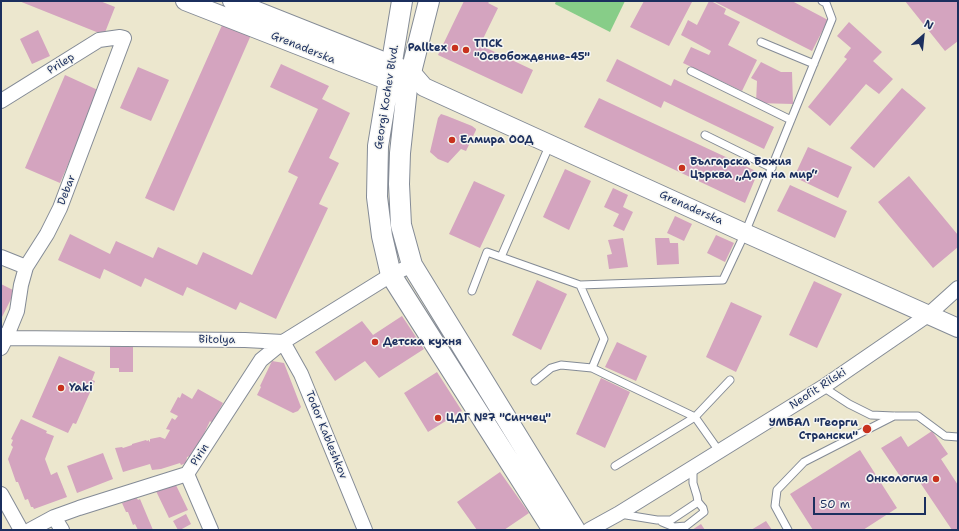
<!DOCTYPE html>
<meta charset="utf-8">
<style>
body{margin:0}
#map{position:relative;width:959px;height:531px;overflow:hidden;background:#ece7ce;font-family:"Shantell Sans",sans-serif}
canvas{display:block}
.frame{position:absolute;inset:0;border:2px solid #1b2f5e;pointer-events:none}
.north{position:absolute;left:903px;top:16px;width:40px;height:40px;-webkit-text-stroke:3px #f6f6f2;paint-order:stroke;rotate:27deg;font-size:11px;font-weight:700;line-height:16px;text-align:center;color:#1b2f5e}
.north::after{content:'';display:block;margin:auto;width:14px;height:18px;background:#1b2f5e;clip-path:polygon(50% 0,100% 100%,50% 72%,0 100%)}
.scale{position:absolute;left:813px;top:497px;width:113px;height:18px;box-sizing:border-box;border:2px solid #1b2f5e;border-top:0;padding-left:5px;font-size:12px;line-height:14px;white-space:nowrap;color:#1b2f5e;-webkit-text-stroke:3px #f6f6f2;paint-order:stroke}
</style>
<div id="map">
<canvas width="959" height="531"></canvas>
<div class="frame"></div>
<div class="north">N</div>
<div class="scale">50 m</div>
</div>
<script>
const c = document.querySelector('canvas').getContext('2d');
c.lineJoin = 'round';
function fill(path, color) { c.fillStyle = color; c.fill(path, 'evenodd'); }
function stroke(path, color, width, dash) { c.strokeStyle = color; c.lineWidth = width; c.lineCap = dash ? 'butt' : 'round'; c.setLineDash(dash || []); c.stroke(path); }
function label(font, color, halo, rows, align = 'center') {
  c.font = font + ' "Shantell Sans",sans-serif'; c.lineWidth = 3; c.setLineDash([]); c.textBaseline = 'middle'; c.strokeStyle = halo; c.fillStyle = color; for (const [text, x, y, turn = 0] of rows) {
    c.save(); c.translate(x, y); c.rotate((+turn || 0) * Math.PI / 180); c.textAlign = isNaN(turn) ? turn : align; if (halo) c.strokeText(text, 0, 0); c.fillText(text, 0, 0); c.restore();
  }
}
fill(new Path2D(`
 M556 1H625L610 32 555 4Z`), '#87cd88');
fill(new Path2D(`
 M19 1H100L115 7 104 35Z
 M464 1H490L488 3 498 8 480 45 533 70 522 94 438 55Z
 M644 1H689L692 2 669 46 630 27Z
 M709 1H711L726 9 724 14 740 22 728 45 757 60 742 91 683 63 691 47 709 55 711 51 681 35 688 20 697 25Z
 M713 1H792L828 20 812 51Z
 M905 1H958V41L945 51Z
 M849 22 882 52 873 61 893 79 879 94 866 84 830 126 808 107 847 59 844 57 851 48 837 36Z
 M223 23 251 35 174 211 145 198Z
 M38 30 50 56 32 64 20 39Z
 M617 59 671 86 674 79 774 127 764 149 664 101 661 108 606 81Z
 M761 62 781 72H792L793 104 756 103 757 81 751 78Z
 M281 64 329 86 322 99 350 113 329 158 339 163 319 204 328 208 276 319 240 302 236 310 187 287 183 296 145 278 141 287 104 269 100 279 58 260 70 234 110 254 116 241 153 258 158 247 197 265 203 252 252 275 298 177 288 172 318 109 270 87Z
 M138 67 169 80 151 121 120 108Z
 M65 75 100 91 60 183 25 168Z
 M902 88 926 108 874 168 850 148Z
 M599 98 758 172 745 203 584 127Z
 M441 114 447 116 472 126 476 129V130L466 151 461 149 448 163 438 159 430 152 438 118Z
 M808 147 852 167 838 198 794 177Z
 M565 169 591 181 569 230 543 217Z
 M909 176 958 235V247L933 268 878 202Z
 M474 181 505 195 480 248 449 234Z
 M790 185 847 211 835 238 777 211Z
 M613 188 628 195 623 207 633 212 624 231 613 226 619 214 604 207Z
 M675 216 692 224 684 241 667 233Z
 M716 235 734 243 725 262 707 253Z
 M623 238 628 267 609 269 607 255 612 254 608 240Z
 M655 238H669L670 243H678L679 264 657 265Z
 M537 280 567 294 541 350 512 335Z
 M814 281 842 294 817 348 789 335Z
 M1 284 15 291 2 317H1Z
 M731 302 762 316 736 372 706 357Z
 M402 316 424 349 379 378 365 361 335 381 315 352 362 321 373 335Z
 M110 341H133V372H119V368H110Z
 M617 342 647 356 636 381 605 367Z
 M59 356 95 372 92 380 95 381 76 424 73 423 68 433 32 417Z
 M272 361 284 363 301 407 298 411 293 413 257 395 261 387 260 386Z
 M437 372 462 411 428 432 404 393Z
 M601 378 630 392 605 448 576 434Z
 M198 389 223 403 212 423 210 421 194 455 187 457 186 463 181 465 180 463 161 469 152 470 150 464 123 472 115 448 122 447 123 448 132 445V444L146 440 147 441 149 440V442L150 441V439L160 437 165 439 170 430 166 429 172 418 175 420 178 416 170 412 178 397 180 398 182 393 192 399Z
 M21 419 47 431 46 433 54 436 45 459 51 475 57 472 67 497 34 509 33 507H31L28 499 25 500 18 482H16L8 459 13 447 11 445 13 440 11 439Z
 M932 431 948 454 941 459 958 485V530H952L915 475 904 482 881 448 901 436 908 447Z
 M860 450 897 508 863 530H813L790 494Z
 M103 453 113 479 77 493 67 466Z
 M500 472 529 513 504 530H477L457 502Z
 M175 483 188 510 169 518 156 491Z
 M136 497 138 500 140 499 153 530H138L135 524 133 525 128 512H126L122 503Z
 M186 514 191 524 180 530H178L173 521Z
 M766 521 772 530H751Z
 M701 524 705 530H692Z`), '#d4a4bf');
const service = new Path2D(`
 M761 42 814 64
 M691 71 791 120
 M705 135 772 168
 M501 257 580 285
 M472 291 487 252 501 257 550 144
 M592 368 604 339 580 285 723 280 745 233 832 19 826 3 822 1
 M535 381 551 368 561 365 592 368 695 417 719 451
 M823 387 849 404 871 415 894 416H918L945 436 958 437
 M615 466 695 417 730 380
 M620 514 657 520H671L698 502 697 496 693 483V467
 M662 522 674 527 686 526 704 512 703 508 698 502
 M788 530 775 506 777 490 804 462 894 416`);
const minor = new Path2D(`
 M1 101 99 40 120 37 124 38 60 208 47 234 26 267 21 285 17 311 6 338 1 348
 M1 257 26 267
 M1 335 6 338 245 340 283 342 391 275 412 265
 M187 474 211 530
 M1 494 21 530
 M54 517 62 530
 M30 530 54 517 79 508 187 474 261 360 283 342 301 374 365 530
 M589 530 618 514 823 387 928 315 958 288`);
const tertiary = new Path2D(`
 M185 1 402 86
 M232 1 411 72 424 87 745 233 958 328`);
const secondary = new Path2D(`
 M402 1 378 146 377 197 382 236 391 275 553 530
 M429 1 407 88 400 153 399 184 401 225 412 265 575 530`);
stroke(service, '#848b96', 9);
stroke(minor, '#848b96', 16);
stroke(tertiary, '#848b96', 20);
stroke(secondary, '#848b96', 22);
stroke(service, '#fff', 7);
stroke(minor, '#fff', 14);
stroke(tertiary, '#fff', 18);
stroke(secondary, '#fff', 20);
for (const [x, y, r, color] of [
 [455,48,4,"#c8321e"],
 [466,50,4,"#c8321e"],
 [452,140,4,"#c8321e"],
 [682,168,4,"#c8321e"],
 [375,342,4,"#c8321e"],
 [61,388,4,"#c8321e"],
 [438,418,4,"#c8321e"],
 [867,429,5,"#c8321e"],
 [936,479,4,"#c8321e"]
]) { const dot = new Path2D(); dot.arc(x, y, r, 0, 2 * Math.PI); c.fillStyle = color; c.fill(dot); stroke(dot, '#f6f6f2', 1.5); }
label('bold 11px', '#1b2f5e', '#f6f6f2', [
 ["ТПСК",474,44],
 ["\"Освобождение-45\"",474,57],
 ["Palltex",447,48,"right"],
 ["Елмира ООД",460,140],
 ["Българска Божия",690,162],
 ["Църква „Дом на мир“",690,175],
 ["Детска кухня",383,342],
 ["Yaki",69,388],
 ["ЦДГ №7 \"Синчец\"",446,418],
 ["УМБАЛ \"Георги",858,423,"right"],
 ["Странски\"",858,436,"right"],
 ["Онкология",928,479,"right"]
], 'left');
label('11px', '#1b2f5e', '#f6f6f2', [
 ["Grenaderska",303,48,22],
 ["Prilep",61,64,-32],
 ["Georgi Kochev Blvd.",387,97,-81],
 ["Debar",67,190,-69],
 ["Grenaderska",691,208,24],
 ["Bitolya",217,340,1],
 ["Neofit Rilski",818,389,-33],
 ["Todor Kableshkov",326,435,68],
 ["Pirin",200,455,-57]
]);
</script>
